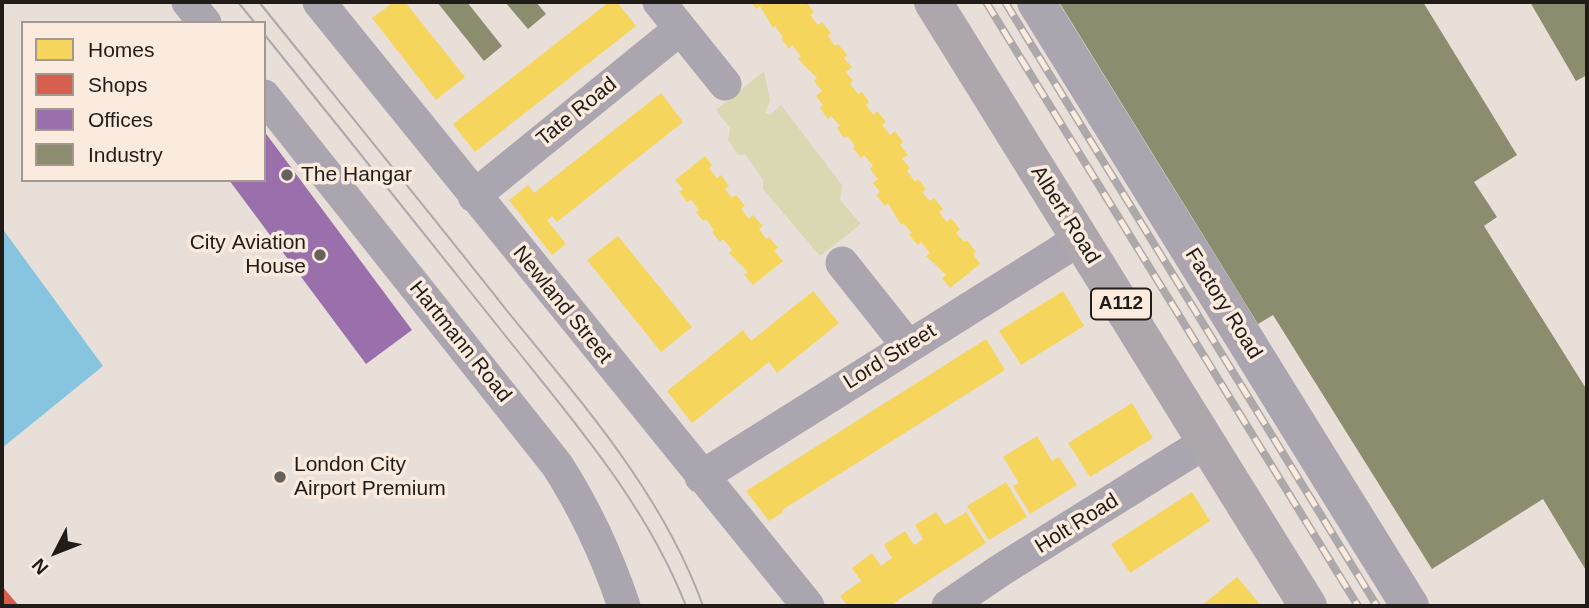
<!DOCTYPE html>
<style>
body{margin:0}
#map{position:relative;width:1589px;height:608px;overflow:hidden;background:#e8dfd8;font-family:Arial,sans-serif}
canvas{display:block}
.frame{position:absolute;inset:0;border:4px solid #211c17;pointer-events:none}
.legend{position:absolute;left:21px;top:21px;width:245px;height:161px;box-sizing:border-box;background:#fbebdf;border:2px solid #a4988f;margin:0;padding:9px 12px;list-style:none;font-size:21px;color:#211c17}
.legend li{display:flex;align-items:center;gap:14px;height:35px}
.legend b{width:35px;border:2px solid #a4988f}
.north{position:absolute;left:21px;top:517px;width:70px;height:70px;-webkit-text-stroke:5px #fbebdf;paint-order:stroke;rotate:228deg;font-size:19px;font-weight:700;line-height:28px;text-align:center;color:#211c17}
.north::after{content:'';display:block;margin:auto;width:24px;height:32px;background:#211c17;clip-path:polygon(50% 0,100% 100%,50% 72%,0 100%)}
</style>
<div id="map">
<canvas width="1589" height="608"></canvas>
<div class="frame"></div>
<ul class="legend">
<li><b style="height:19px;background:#f6d55c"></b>Homes</li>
<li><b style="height:19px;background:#d6604d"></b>Shops</li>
<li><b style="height:19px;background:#9970ab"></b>Offices</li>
<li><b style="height:19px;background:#8c8c6e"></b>Industry</li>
</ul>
<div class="north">N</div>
</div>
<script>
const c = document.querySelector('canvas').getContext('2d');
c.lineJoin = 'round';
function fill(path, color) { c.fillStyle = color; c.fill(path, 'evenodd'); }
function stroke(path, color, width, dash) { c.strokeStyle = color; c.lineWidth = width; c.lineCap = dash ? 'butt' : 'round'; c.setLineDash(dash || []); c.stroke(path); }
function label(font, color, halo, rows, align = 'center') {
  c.font = font + ' Arial,sans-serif'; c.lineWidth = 7; c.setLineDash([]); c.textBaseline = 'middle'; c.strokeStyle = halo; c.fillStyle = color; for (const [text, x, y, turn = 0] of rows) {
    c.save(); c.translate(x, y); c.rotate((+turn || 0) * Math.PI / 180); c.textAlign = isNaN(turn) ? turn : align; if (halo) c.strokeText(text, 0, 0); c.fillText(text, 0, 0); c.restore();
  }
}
fill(new Path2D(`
 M764 71 770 101 765 113 770 115 781 105 842 185 840 200 861 224 820 256 763 189V180L745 154 738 155 728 140 730 128 716 110Z`), '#dad8b2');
fill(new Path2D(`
 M2 228 103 366 2 448Z`), '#87c4e0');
fill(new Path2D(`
 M394 2H405L465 77 436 100 372 18Z
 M609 2H617L636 26 475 152 453 124Z
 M751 2H799L801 5 806 2 814 12 810 15 818 25 822 22 831 33 828 36 835 46 838 44 847 55 844 58 852 67 846 72 853 81 850 84 858 94 862 92 869 102 866 105 873 115 877 111 886 122 882 125 890 135 895 131 903 142 900 145 908 155 902 159 910 168 907 171 915 182 918 179 926 189 922 192 930 201 934 198 943 209 939 212 947 222 951 218 960 229 956 233 964 242 967 240 976 252 973 254 980 264 950 288 942 278 946 275 926 256 930 253 921 242 918 245 909 235 912 233 903 223 901 225 888 203 885 206 876 195 880 192 873 183 878 179 870 169 873 166 864 155 861 158 853 148 855 146 847 136 844 138 837 128 840 126 831 116 828 119 820 108 823 105 816 96 822 91 814 81 817 78 798 59 801 56 792 45 789 49 781 38 783 37 775 26 773 28 760 6 756 9Z
 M661 93 683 122 557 222 552 216 547 220 566 244 552 255 509 200 528 185 534 193Z
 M705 156 712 165 709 168 717 178 721 175 729 186 725 189 732 198 736 195 745 206 741 209 749 219 753 215 763 226 759 229 766 239 769 237 778 248 774 251 783 261 753 285 744 275 748 272 729 253 732 250 723 239 720 242 712 232 714 230 706 219 703 221 696 212 699 210 691 200 687 202 679 192 683 189 675 180Z
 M618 236 692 327 661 352 587 260Z
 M813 291 839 323 777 373 769 362 692 423 667 391 743 330 751 341Z
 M1063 291 1084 326 1021 365 999 331Z
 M986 339 1005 370 782 510 783 512 769 521 746 491Z
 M1132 403 1153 438 1090 477 1068 443Z
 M1037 436 1052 461 1059 457 1077 485 1030 514 1013 486 1019 483 1003 457Z
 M1006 482 1027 517 989 540 967 506Z
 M1192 492 1210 521 1130 573 1111 544Z
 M936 512 945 525 966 512 986 543 889 606H848L840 596 861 581 852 568 872 553 881 566 892 558 884 545 905 531 914 545 923 539 915 525Z
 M1237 577 1259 603 1255 606H1201Z`), '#f6d55c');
fill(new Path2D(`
 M2 586 19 606H2Z`), '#d6604d');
fill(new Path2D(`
 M264 131 412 330 366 364 229 180H264Z`), '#9970ab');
fill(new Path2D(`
 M437 2H467L502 46 484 61Z
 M505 2H536L546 14 528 29Z
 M1059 2H1423L1517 155 1474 182 1497 217 1484 226 1587 390V572L1543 499 1432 569 1273 315 1258 324Z
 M1530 2H1587V75L1576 81Z`), '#8c8c6e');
stroke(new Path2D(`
 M188 2 205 23
 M319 2 808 606
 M659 2 725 84
 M264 96 557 465C586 510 607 556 624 606
 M474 196 680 29
 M842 263 908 346
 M701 477 1080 239
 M948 606 1001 570 1206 442`), '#aaa5ae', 33);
stroke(new Path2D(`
 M1036 2 1410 606`), '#aaa5ae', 38);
stroke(new Path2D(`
 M933 2 1308 606`), '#ada7ad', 38);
stroke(new Path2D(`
 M238 2 255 23
 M259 2C342 105 426 208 508 312 582 403 663 494 703 606
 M264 34C343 132 422 231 500 329 569 416 645 501 686 606`), '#ada8a9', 2);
const rail = new Path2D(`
 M986 2 1358 606
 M1005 2 1377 606`);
stroke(rail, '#ada8a9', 8);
stroke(rail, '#fbebdf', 5, [16]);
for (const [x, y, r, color] of [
 [287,175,7,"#67605b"],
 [320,255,7,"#67605b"],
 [280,477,7,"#67605b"]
]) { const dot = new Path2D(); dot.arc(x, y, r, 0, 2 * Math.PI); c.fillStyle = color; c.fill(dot); stroke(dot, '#fbebdf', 2.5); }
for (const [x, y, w] of [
 [1121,304,60]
]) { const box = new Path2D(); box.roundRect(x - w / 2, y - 15.5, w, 31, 5); c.fillStyle = '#fbebdf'; c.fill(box); stroke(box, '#211c17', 2); }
label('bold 19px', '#211c17', null, [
 ["A112",1121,304]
]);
label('21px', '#211c17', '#fbebdf', [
 ["Tate Road",577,112,-39],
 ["Albert Road",1065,215,58],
 ["Factory Road",1223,304,58],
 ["Newland Street",562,305,51],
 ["Hartmann Road",460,342,51],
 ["Lord Street",890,357,-32],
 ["Holt Road",1077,524,-32]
]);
label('21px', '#211c17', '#fbebdf', [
 ["The Hangar",301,175],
 ["City Aviation",306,243,"right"],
 ["House",306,267,"right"],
 ["London City",294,465],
 ["Airport Premium",294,489]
], 'left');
</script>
